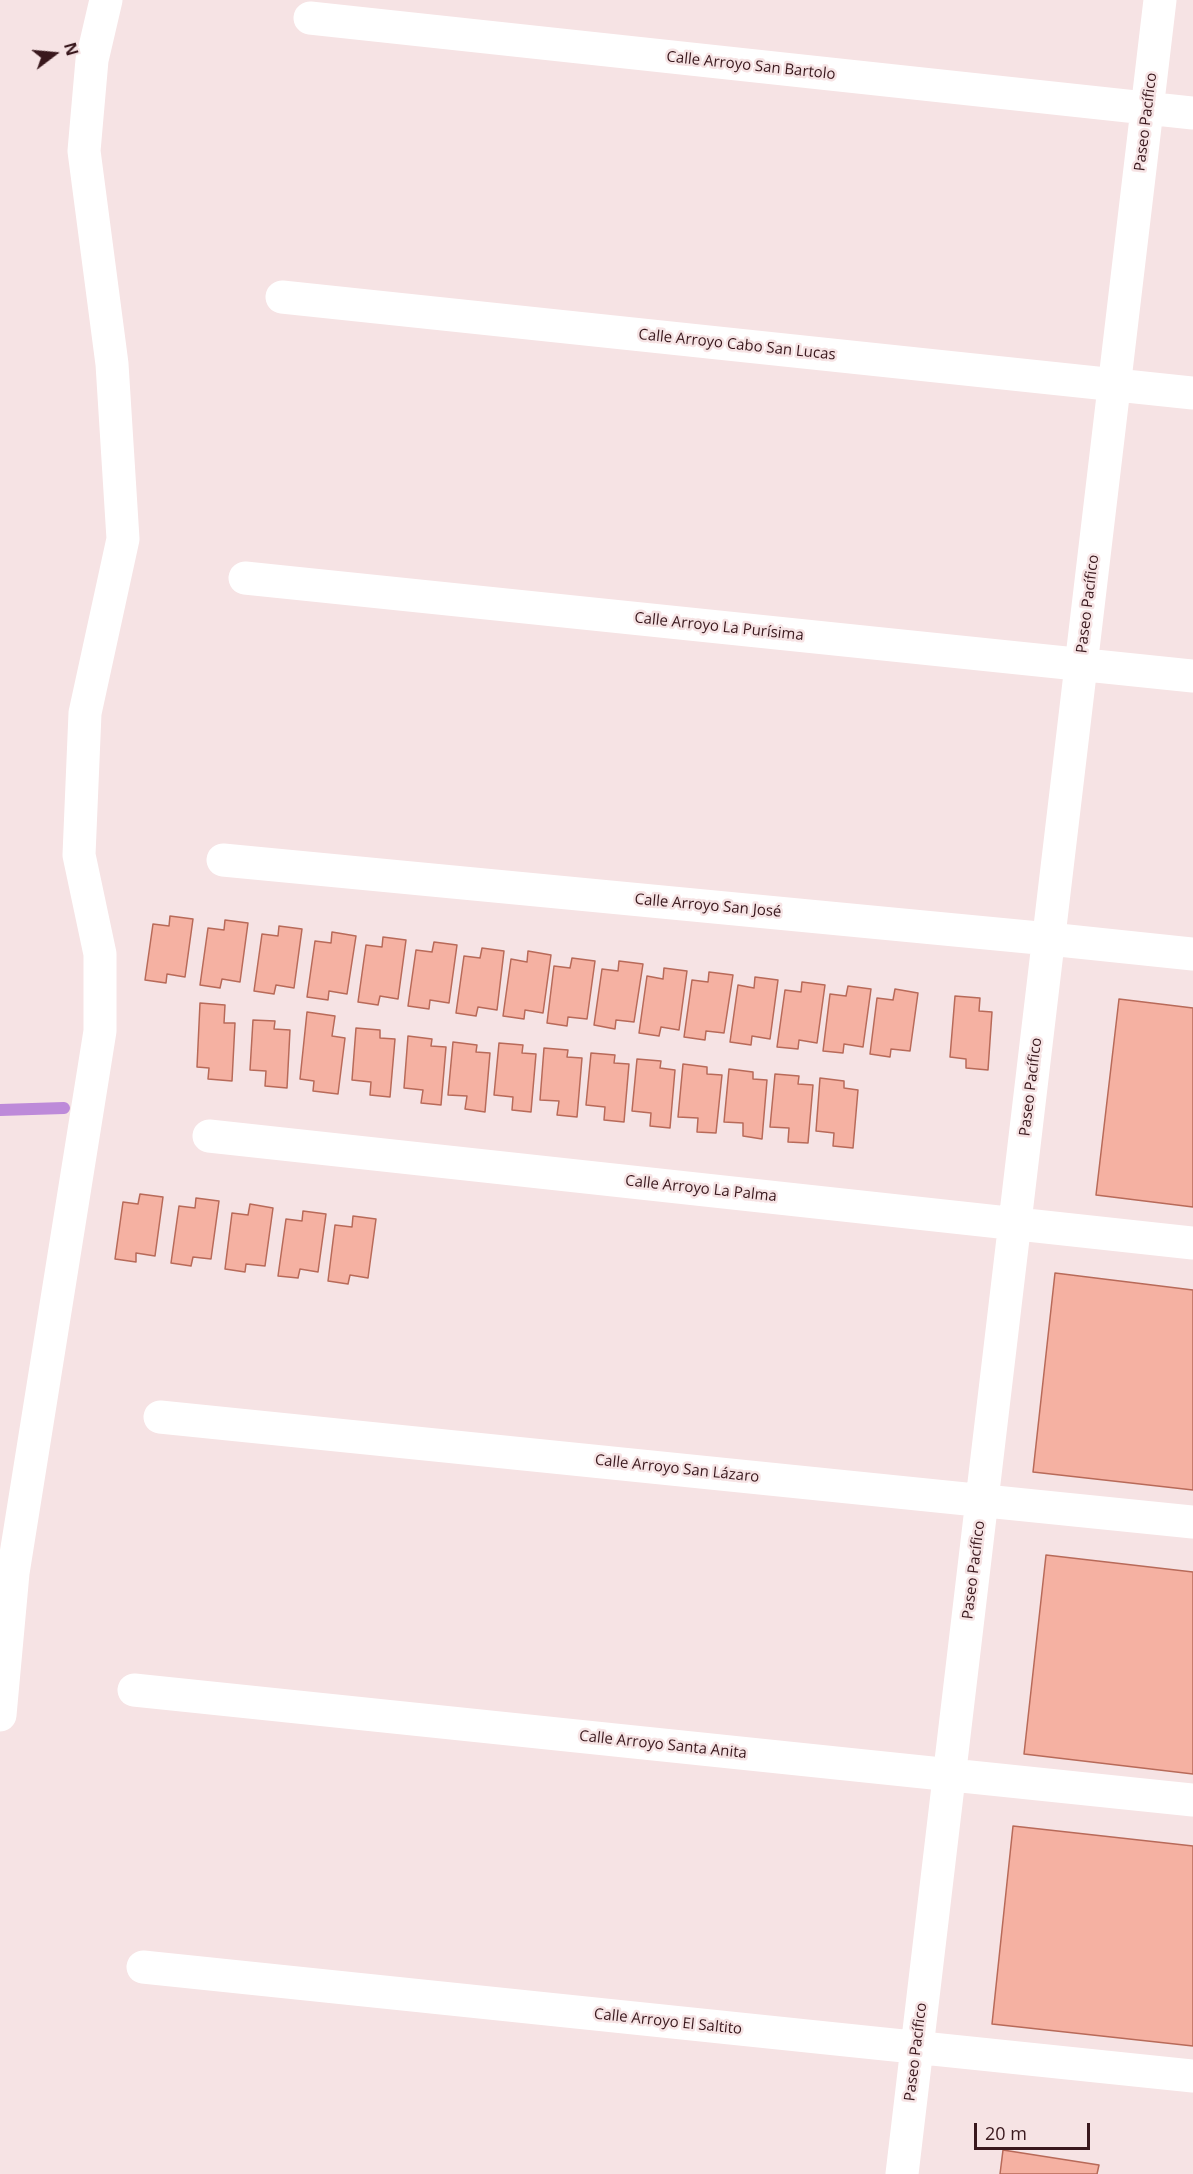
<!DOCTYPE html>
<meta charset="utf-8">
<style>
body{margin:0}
#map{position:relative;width:1193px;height:2174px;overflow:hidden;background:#f6e3e4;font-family:"Open Sans",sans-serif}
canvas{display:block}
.north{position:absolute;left:24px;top:24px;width:60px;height:60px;-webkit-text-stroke:4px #f6e3e4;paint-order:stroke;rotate:74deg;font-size:16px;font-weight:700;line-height:24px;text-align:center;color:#39181d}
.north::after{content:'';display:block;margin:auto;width:21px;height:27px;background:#39181d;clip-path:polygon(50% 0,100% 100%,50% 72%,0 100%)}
.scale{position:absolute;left:974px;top:2123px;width:116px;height:27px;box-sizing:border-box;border:3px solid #39181d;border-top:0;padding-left:8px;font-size:18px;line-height:21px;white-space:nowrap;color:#39181d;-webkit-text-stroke:4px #f6e3e4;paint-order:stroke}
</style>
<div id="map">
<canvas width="1193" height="2174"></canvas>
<div class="north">N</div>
<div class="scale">20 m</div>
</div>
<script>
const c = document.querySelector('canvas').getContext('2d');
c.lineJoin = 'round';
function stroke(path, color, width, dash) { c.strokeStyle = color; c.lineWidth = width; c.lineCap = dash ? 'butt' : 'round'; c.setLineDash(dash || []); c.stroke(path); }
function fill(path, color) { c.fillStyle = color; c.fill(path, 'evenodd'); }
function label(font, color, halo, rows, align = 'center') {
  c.font = font + ' "Open Sans",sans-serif'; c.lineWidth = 5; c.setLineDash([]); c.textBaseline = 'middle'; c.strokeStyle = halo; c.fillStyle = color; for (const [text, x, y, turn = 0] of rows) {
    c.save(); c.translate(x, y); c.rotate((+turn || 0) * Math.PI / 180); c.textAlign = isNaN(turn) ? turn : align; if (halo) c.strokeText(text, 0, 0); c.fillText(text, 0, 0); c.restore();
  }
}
stroke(new Path2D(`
 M0 1110 64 1108`), '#bd8ad9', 12);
const building = new Path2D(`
 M170 916 193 919 185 977 167 974 166 983 145 980 153 924 169 926Z
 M225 920 248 923 240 982 222 979 220 988 200 985 208 928 224 930Z
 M279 926 302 929 294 988 276 985 274 994 254 991 262 934 278 936Z
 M332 932 356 936 347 994 329 991 328 1000 307 997 315 941 331 943Z
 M383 937 406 940 398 999 380 996 378 1005 358 1002 366 945 382 947Z
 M434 942 457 945 449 1003 430 1000 429 1009 408 1006 416 950 432 952Z
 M482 948 504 951 497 1010 478 1007 476 1016 456 1013 464 956 480 958Z
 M528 951 551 955 543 1013 525 1010 524 1019 503 1016 511 959 527 962Z
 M572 958 595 961 587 1019 568 1017 567 1026 547 1023 554 966 570 968Z
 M619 961 643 964 634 1022 616 1020 615 1029 594 1025 602 969 618 971Z
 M664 968 687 971 679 1030 661 1027 659 1036 639 1033 647 976 663 979Z
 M709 972 733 975 724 1033 706 1031 705 1040 684 1037 692 980 708 982Z
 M755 977 778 980 770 1039 752 1036 751 1045 730 1042 738 985 754 988Z
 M802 982 825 985 817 1043 799 1040 798 1049 777 1047 785 990 801 992Z
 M848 986 871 989 863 1047 844 1044 843 1053 823 1051 830 994 846 996Z
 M895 989 918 993 910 1051 891 1049 890 1057 870 1054 877 998 893 1000Z
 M955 996 980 998 979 1011 992 1012 988 1070 966 1068V1059L950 1057Z
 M1119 999 1193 1008V1207L1096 1195Z
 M200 1003 225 1005 224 1023H235L232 1081 208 1079 209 1068 197 1067Z
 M307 1012 335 1016 332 1036 345 1038 338 1094 313 1091 314 1081 300 1079Z
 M253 1020 275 1021 274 1029 290 1030 287 1088 265 1086 266 1071 250 1070Z
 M356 1028 380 1030V1038L395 1039 390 1097 370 1095 371 1082 352 1080Z
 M408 1036 432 1039 431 1046 446 1047 441 1105 421 1103 423 1090 404 1088Z
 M453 1042 477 1045 476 1052 490 1053 485 1112 465 1109 467 1096 448 1095Z
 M499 1043 523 1045 522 1053 536 1054 531 1112 512 1110 513 1097 494 1095Z
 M544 1048 568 1050 567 1057 582 1058 577 1117 557 1115 559 1101 540 1100Z
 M591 1053 615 1055 614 1063 629 1064 624 1122 604 1120 605 1107 586 1105Z
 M637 1059 661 1061 660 1068 675 1070 670 1128 650 1126 651 1113 632 1111Z
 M683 1064 707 1067V1074L722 1075 716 1133 697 1132 698 1118 678 1117Z
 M729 1069 753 1072V1079L767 1080 762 1139 743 1136V1123L724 1122Z
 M775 1074 799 1076 798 1084 813 1085 808 1143 788 1142 789 1128 770 1127Z
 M820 1078 844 1081V1088L858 1090 853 1148 833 1146 834 1133 816 1131Z
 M140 1194 163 1197 155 1256 136 1253V1262L115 1259 123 1202 138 1204Z
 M196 1198 219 1201 211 1259 193 1257 191 1266 171 1263 179 1206 195 1208Z
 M250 1204 273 1208 265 1266 246 1264 245 1272 225 1269 232 1213 248 1215Z
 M303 1211 326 1214 318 1272 300 1269 298 1278 278 1276 286 1219 302 1221Z
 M353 1216 376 1219 368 1278 350 1275 348 1284 328 1281 335 1225 352 1227Z
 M1055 1273 1193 1290V1490L1033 1472Z
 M1046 1555 1193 1572V1774L1024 1754Z
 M1013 1826 1193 1846V2046L992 2024Z
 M1003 2150 1099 2165 1097 2174H1000Z`);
fill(building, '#f5b1a2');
stroke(building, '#b86a59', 1.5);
stroke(new Path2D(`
 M310 18 1193 113
 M282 297 1193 393
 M245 578 1193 676
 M223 860 1049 939 1193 954
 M209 1136 1193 1243
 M160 1417 1193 1522
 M134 1690 1193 1800
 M0 1715 13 1573 100 1031V954L79 855 85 713 123 539 112 364 84 151 92 60 106 0
 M143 1967 1193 2076
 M902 2174 1160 0`), '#fff', 33);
label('15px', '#39181d', '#f6e3e4', [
 ["Calle Arroyo San Bartolo",751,66,6],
 ["Paseo Pacífico",1146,122,-83],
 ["Calle Arroyo Cabo San Lucas",737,345,6],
 ["Paseo Pacífico",1088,604,-83],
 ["Calle Arroyo La Purísima",719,627,6],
 ["Calle Arroyo San José",708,906,5],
 ["Paseo Pacífico",1031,1087,-83],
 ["Calle Arroyo La Palma",701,1189,6],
 ["Calle Arroyo San Lázaro",677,1469,6],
 ["Paseo Pacífico",974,1570,-83],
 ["Calle Arroyo Santa Anita",663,1745,6],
 ["Calle Arroyo El Saltito",668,2022,6],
 ["Paseo Pacífico",916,2052,-83]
]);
</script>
